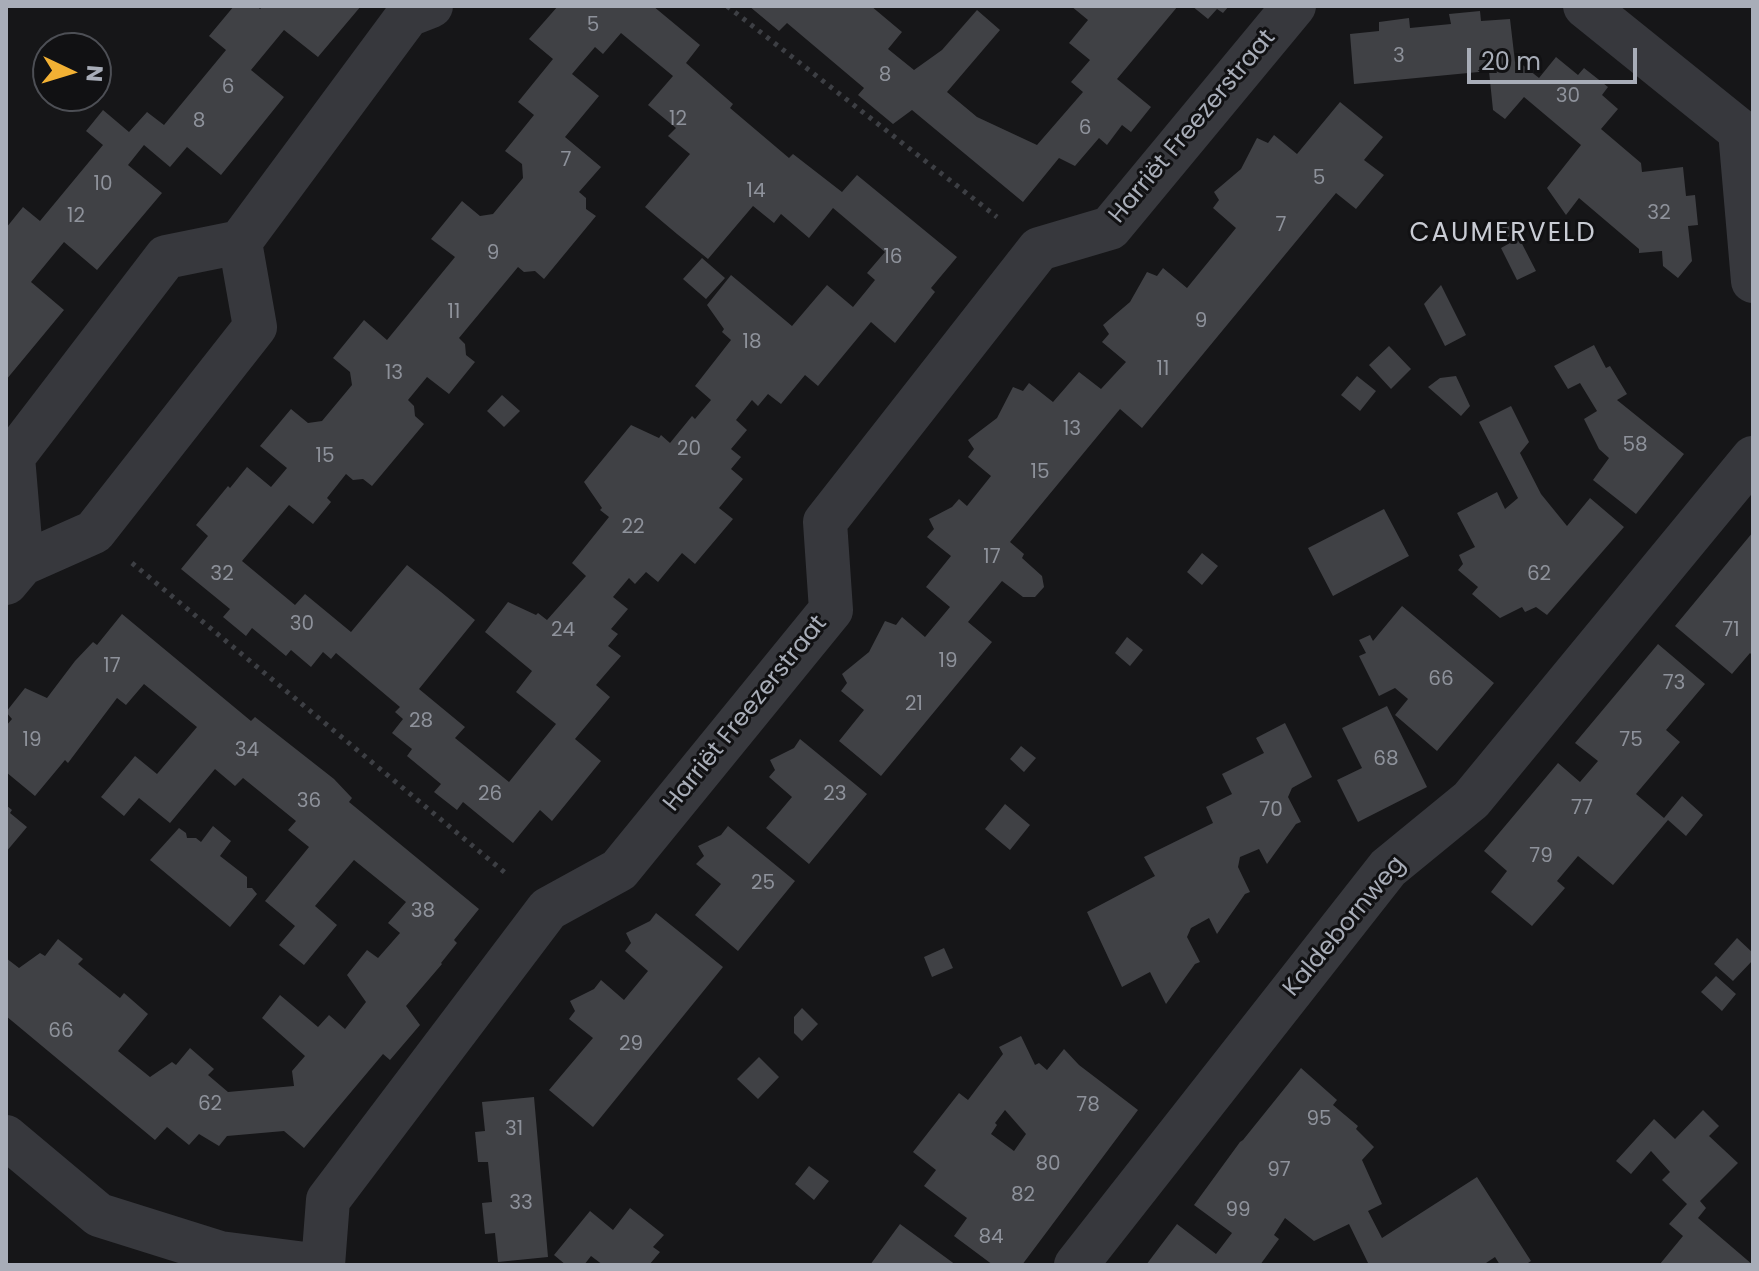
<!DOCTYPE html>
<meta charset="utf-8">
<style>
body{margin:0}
#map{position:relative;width:1759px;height:1271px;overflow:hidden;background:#161618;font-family:Poppins,sans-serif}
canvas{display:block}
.frame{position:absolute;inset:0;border:8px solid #a8adb8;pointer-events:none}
.north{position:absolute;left:32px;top:32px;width:80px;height:80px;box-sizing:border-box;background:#111113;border:2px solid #4d4f55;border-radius:50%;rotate:94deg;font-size:22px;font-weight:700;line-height:32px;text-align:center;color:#a8adb8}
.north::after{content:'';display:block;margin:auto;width:28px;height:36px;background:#f2b134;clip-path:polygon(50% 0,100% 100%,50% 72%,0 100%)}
.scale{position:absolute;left:1467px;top:48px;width:170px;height:36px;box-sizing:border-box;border:4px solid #a8adb8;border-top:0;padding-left:10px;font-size:24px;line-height:28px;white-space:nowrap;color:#a8adb8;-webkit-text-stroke:6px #111113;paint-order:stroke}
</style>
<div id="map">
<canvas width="1759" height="1271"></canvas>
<div class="frame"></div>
<div class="north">N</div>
<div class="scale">20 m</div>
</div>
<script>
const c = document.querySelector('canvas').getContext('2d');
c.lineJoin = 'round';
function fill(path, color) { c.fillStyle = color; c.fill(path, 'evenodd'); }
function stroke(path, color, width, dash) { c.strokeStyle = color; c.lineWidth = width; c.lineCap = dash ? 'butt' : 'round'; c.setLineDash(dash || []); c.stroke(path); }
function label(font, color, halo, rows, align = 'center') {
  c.font = font + ' Poppins,sans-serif'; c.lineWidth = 6; c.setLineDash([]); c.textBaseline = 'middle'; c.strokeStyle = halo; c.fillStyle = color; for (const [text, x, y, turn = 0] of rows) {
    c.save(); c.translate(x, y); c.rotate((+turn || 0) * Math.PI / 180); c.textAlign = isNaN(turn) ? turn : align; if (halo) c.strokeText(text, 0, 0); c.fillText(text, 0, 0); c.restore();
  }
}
fill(new Path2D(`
 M234 6H257L260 9 263 6H361L318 57 284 30 251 70 284 97 221 175 187 147 170 167 144 145 128 165 162 193 97 270 64 242 31 282 64 310 6 380V228L23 207 40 221 103 145 86 131 103 110 129 132 147 112 164 125 226 50 209 36Z
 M558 6H653L700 45 686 63 733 104 730 108 789 158 793 154 842 192 857 175 957 257 931 288 935 292 895 343 871 322 818 386 805 375 781 404 768 394 758 406 752 400 736 420 747 430 731 449 741 457 731 469 743 479 719 508 733 519 695 564 682 553 658 582 646 572 635 584 629 578 613 597 628 609 611 629 618 634 608 646 621 656 596 685 610 697 575 739 601 761 552 821 540 810 513 843 463 802 457 810 434 792 441 784 407 756 412 749 392 733 403 719 395 712 400 707 336 653 331 659 323 652 311 667 291 650 286 656 252 628 246 636 223 617 230 609 181 569 208 536 196 525 228 486 230 488 247 467 271 487 287 468 260 446 291 409 308 423 322 421 352 385 350 372 333 358 364 320 387 340 455 257 431 239 462 201 480 216 493 214 523 178 522 164 505 151 534 115 518 102 553 59 529 39ZM621 33 673 76 648 105 676 128 668 136 690 154 645 207 677 234 708 259 753 206 774 223 781 214 809 238 833 208 885 252 867 273 875 280 853 307 827 285 792 326 731 275 707 305 724 329 722 332 731 340 695 386 711 400 695 419 692 416 670 443 661 435 659 438 631 425 584 482 602 508 600 510 609 517 572 563 586 576 547 620 538 613 536 615 508 602 485 632 532 671 516 692 556 724 509 782 455 738 465 727 419 689 475 620 441 592 407 565 351 632 305 594 295 605 242 561 289 505 313 524 331 502 327 498 346 474 353 480 363 479 372 486 424 424 415 416 414 406 408 400 427 377 449 394 475 362 466 355 465 344 459 338 518 267 524 272 535 271 544 279 596 216 586 209V198L579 192 601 167 565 137 599 96 572 74 595 47 603 54Z
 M749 6H871L902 32 888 49 914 70 942 50 977 10 1000 30 947 92 977 117 1037 145 1083 92 1071 82 1090 60 1069 43 1088 20 1071 6H1178L1117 79 1151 107 1131 132 1122 125 1107 145 1099 138 1075 166 1059 158 1023 202 912 110 893 124 858 95 864 88 787 23 779 31Z
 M1192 6H1229L1223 13 1217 9 1208 19Z
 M1480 11 1481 21 1510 19 1515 62H1519L1539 78 1556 57 1578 75 1584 68 1608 87 1602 95 1618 109 1601 129 1641 163 1642 172 1683 167 1686 196 1695 195 1698 225 1688 226 1692 261 1678 278 1663 266 1662 251 1639 253V249L1579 198 1566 215 1547 188 1581 145 1524 97 1505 119 1493 110 1489 71 1354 84 1350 34 1379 31V22L1409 18 1410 28 1451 24 1449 14Z
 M1340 102 1383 137 1364 160 1384 175 1356 209 1336 193 1142 428 1120 409 1010 542 1024 554 1022 558 1042 576 1044 587 1035 597H1023L1002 581 968 622 992 642 881 776 839 741 864 710 841 691 847 683 842 674 869 652 885 621 896 625 902 617 925 637 950 607 926 587 951 556 927 537 934 529 929 519 952 507 959 499 967 506 991 476 968 457 974 449 968 440 997 418 1013 387 1023 391 1029 383 1053 402 1079 372 1101 389 1126 362 1102 342 1109 334 1103 325 1130 302 1147 272 1157 276 1163 268 1187 288 1236 228 1213 208 1219 200 1214 192 1241 169 1257 138 1268 143 1274 135 1297 154Z
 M1508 221 1515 234 1500 242 1492 230Z
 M1519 238 1536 271 1517 280 1501 248Z
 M702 258 725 278 706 299 683 279Z
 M1441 285 1466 335 1445 346 1424 304Z
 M1594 345 1606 368 1610 366 1627 394 1617 400 1684 454 1636 514 1593 480 1609 458 1599 449 1584 419 1597 411 1580 383 1568 389 1554 366Z
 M1389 346 1411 369 1391 389 1369 365Z
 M1357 376 1376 391 1360 411 1341 395Z
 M1456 376 1470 406 1461 416 1428 387 1440 378Z
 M502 395 520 411 504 427 487 411Z
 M1511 406 1529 442 1520 453 1541 494 1567 526 1590 498 1624 527 1547 615 1536 607 1525 612 1522 607 1500 618 1472 594 1478 587 1458 570 1463 564 1459 555 1475 547 1457 513 1497 492 1505 509 1518 498 1479 422Z
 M1384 509 1409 556 1333 596 1308 548Z
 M1753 532V656L1750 653 1732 674 1675 626Z
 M1202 553 1218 566 1202 585 1187 572Z
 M1402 606 1494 683 1437 751 1395 715 1408 699 1395 688 1379 696 1359 656 1366 653 1359 640 1370 635 1373 641Z
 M122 614 251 721 255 717 334 779 352 798 349 802 479 909 454 940 457 943 441 963 442 964 406 1006 420 1025 390 1060 383 1054 304 1148 284 1131 227 1136 219 1146 199 1134 189 1145 167 1127 155 1140 6 1016V958L19 968 40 953 45 956 58 939 83 959 78 964 120 998 124 993 148 1014 118 1051 150 1077 172 1062 176 1065 190 1048 214 1069 208 1075 228 1092 294 1086 292 1071 305 1056 262 1018 280 995 318 1027 329 1015 345 1029 366 1002 347 975 367 950 378 958 400 933 388 923 406 902 354 860 315 906 337 925 304 965 279 945 295 926 265 901 309 847 288 830 296 821 243 778 235 786 215 769 170 823 139 798 124 816 101 797 135 756 157 774 197 727 144 684 126 705 117 698 68 763 65 760 35 796 6 772V726L12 719 6 712 25 688 47 698 75 661 93 642 97 645Z
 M1127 637 1143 650 1130 666 1115 653Z
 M1658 644 1705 684 1666 730 1680 742 1636 794 1664 818 1682 796 1703 815 1686 836 1668 820 1613 885 1578 856 1557 881 1565 888 1532 926 1491 892 1507 871 1484 851 1558 763 1580 782 1598 761 1575 743Z
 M1387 706 1427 787 1358 822 1337 780 1362 768 1342 728Z
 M1285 723 1312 777 1292 788 1288 797 1301 822 1296 824 1267 864 1259 849 1240 857 1238 867 1250 892 1245 894 1217 934 1209 918 1191 928 1187 937 1200 962 1195 964 1166 1004 1150 972 1122 987 1087 912 1155 876 1144 857 1213 823 1206 807 1232 794 1222 774 1264 753 1256 738Z
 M800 739 867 794 809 864 766 828 792 797 769 777 775 770 770 760 794 748Z
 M1021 746 1036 758 1024 772 1010 759Z
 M1005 804 1030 825 1010 850 985 829Z
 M6 805 12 810 10 813 27 827 6 852Z
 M213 826 231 841 220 856 247 877V888H252L257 894 230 927 150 860 179 828 186 833 187 838H196L201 842Z
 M728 826 795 881 738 951 695 915 721 884 696 864 704 856 698 846 721 835Z
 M656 913 723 967 593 1127 549 1090 593 1038 569 1019 575 1011 570 1001 594 989 601 980 624 1000 648 971 625 951 631 943 626 933 650 921Z
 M1737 938 1753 953V960L1733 981 1714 964Z
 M944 948 953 968 932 977 924 957Z
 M1716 976 1736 994 1722 1011 1701 992Z
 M802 1008 818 1024 802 1041 794 1033V1017Z
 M1021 1036 1035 1065 1039 1063 1047 1070 1064 1049 1079 1065 1138 1110 1022 1265H993L954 1236 967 1218 924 1186 936 1170 913 1152 959 1093 968 1100 1003 1054 999 1047ZM1005 1110 1026 1134 1014 1151 991 1134 997 1125 995 1123Z
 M759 1057 779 1077 758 1099 737 1079Z
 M1301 1068 1337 1100 1333 1105 1358 1126 1356 1129 1374 1147 1362 1160 1382 1204 1368 1211 1382 1238 1477 1177 1531 1261 1525 1265H1500L1495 1257 1483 1265H1369L1349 1224 1314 1241 1285 1218 1274 1235 1279 1239 1260 1265H1146L1177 1224 1216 1254 1232 1233 1194 1205 1240 1142 1243 1140Z
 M534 1097 548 1257 498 1262 495 1233 485 1234 482 1203 492 1202 488 1162H478L475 1132 485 1131 482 1102Z
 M1703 1110 1719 1126 1709 1136 1738 1163 1700 1201 1706 1208 1698 1218 1753 1265H1661L1660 1264 1683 1236 1669 1224 1687 1204 1662 1180 1670 1172 1651 1151 1631 1174 1616 1161 1654 1119 1675 1139Z
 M809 1166 829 1181 814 1200 795 1184Z
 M630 1208 664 1235 653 1247 660 1252 649 1265H603L591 1256 584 1265H566L554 1255 590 1211 613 1230Z
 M900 1224 956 1265H870Z`), '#404145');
stroke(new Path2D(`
 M727 6 997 217
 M132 563 509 876`), '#3d3f44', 5, [4, 6]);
stroke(new Path2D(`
 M1585 6 1740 131 1753 281
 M22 564 94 532 255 327 240 242
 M6 583 22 564 13 457 166 257 240 242 408 15 431 6
 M6 1137 99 1215 220 1253 313 1265
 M323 1265 328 1200 548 909 619 870 831 610 825 522 1039 249 1110 228 1294 6
 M1076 1265 1388 868 1471 800 1753 458`), '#37383d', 44);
label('20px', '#8e929b', null, [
 ["5",593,26],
 ["3",1399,57],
 ["8",885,76],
 ["6",228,88],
 ["30",1568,97],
 ["12",678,120],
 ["8",199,122],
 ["6",1085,129],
 ["7",566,161],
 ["5",1319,179],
 ["10",103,185],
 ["14",756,192],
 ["32",1659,214],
 ["12",76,217],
 ["7",1281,226],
 ["9",493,254],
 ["16",893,258],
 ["11",454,313],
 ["9",1201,322],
 ["18",752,343],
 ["11",1163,370],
 ["13",394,374],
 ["13",1072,430],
 ["58",1635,446],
 ["20",689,450],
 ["15",325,457],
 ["15",1040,473],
 ["22",633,528],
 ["17",992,558],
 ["32",222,575],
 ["62",1539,575],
 ["30",302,625],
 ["24",563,631],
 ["71",1731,631],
 ["19",948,662],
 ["17",112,667],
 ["66",1441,680],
 ["73",1674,684],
 ["21",914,705],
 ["28",421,722],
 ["19",32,741],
 ["75",1631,741],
 ["34",247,751],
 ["68",1386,760],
 ["26",490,795],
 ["23",835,795],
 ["36",309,802],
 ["77",1582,809],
 ["70",1271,811],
 ["79",1541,857],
 ["25",763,884],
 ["38",423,912],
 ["66",61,1032],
 ["29",631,1045],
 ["62",210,1105],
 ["78",1088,1106],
 ["95",1319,1120],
 ["31",514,1130],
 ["80",1048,1165],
 ["97",1279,1171],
 ["82",1023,1196],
 ["33",521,1204],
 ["99",1238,1211],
 ["84",991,1238]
]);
label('24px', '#a8adb8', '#111113', [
 ["Harriët Freezerstraat",1193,127,-50],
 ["Harriët Freezerstraat",746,714,-51],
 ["Kaldebornweg",1345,927,-50]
]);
c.letterSpacing = '2px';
label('26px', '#c9ccd4', '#111113', [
 ["CAUMERVELD",1503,234]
]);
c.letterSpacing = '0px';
</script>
